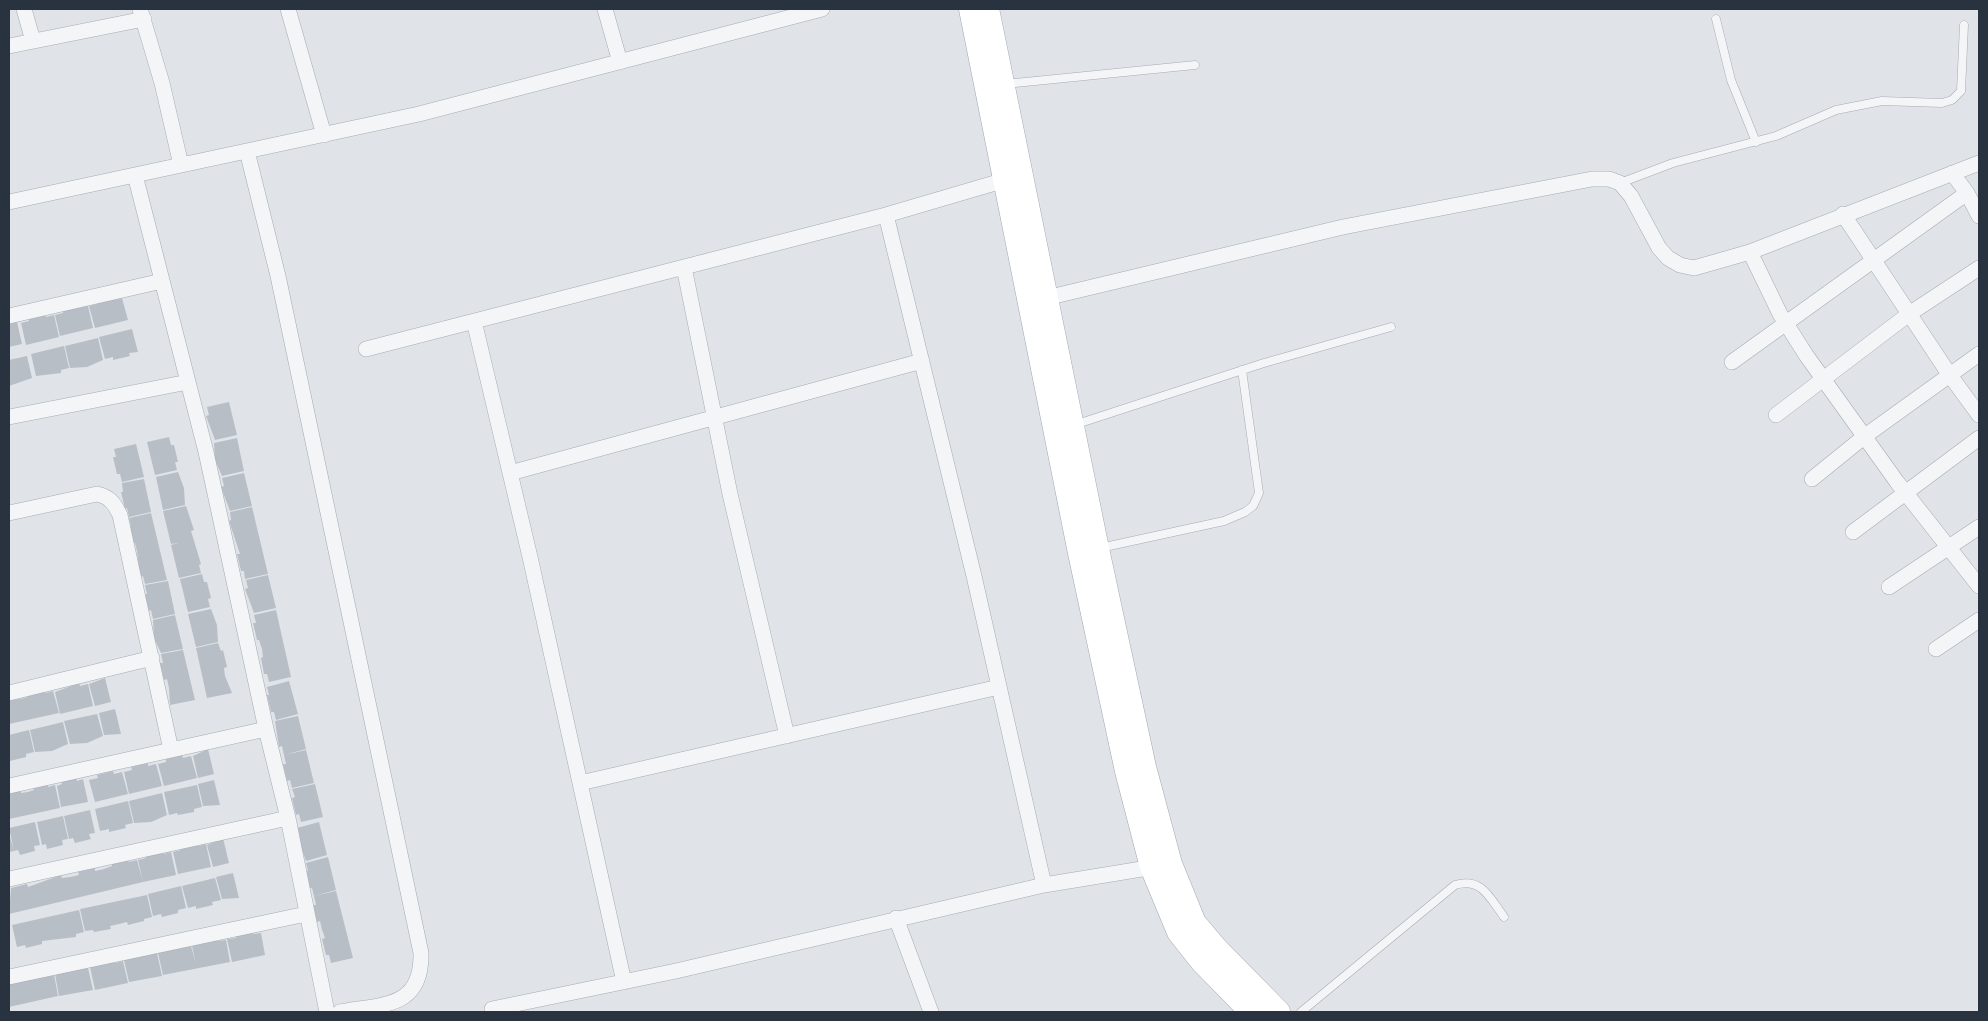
<!DOCTYPE html>
<style>
body{margin:0}
#map{position:relative;width:1988px;height:1021px;overflow:hidden;background:#e0e4e9;font-family:"Public Sans",sans-serif}
canvas{display:block}
.frame{position:absolute;inset:0;border:10px solid #293340;pointer-events:none}
</style>
<div id="map">
<canvas width="1988" height="1021"></canvas>
<div class="frame"></div>
</div>
<script>
const c = document.querySelector('canvas').getContext('2d');
c.lineJoin = 'round';
function fill(path, color) { c.fillStyle = color; c.fill(path, 'evenodd'); }
function stroke(path, color, width, dash) { c.strokeStyle = color; c.lineWidth = width; c.lineCap = dash ? 'butt' : 'round'; c.setLineDash(dash || []); c.stroke(path); }
fill(new Path2D(`
 M113 298 114 300 122 298 128 320 95 328 89 306 97 304V302Z
 M79 306V308L88 306 93 328 60 336 55 315 63 313 62 310Z
 M45 314 46 317 54 315 59 337 26 345 21 323 29 321 28 318Z
 M17 322 22 344 9 347V324Z
 M132 329 138 352 129 353 130 356 113 360V357L105 359 99 337Z
 M98 338 103 360 87 367 70 368 65 346Z
 M64 346 69 368 61 370V373L36 376 31 354Z
 M27 356 32 378 9 386V360Z
 M229 402 237 435 215 440 206 416 209 415 207 407Z
 M169 437 171 445H174L178 462H175L177 470 155 475 147 442Z
 M237 438 244 471 222 476 215 460 214 443Z
 M136 444 144 477 122 482 120 474H117L113 457H116L114 449Z
 M178 472 184 488 185 505 163 510 156 477Z
 M244 473 252 506 230 511 221 487 224 486 222 478Z
 M144 479 151 512 129 517 127 508 125 509 121 492H123L122 483Z
 M186 506 194 530 191 531 201 564 199 565 201 573 179 578 171 545 178 543 171 544 163 511Z
 M252 507 268 574 245 579 244 571H241L237 554H240L229 521 231 520 230 512Z
 M151 513 167 580 145 584 143 576 140 577 137 551 135 543H132L128 526H131L129 518Z
 M202 574 204 582H207L211 598 208 599 210 607 188 612 180 579Z
 M268 575 276 608 254 613 245 589 248 588 246 580Z
 M168 581 175 614 153 619 151 610 149 611 145 594H147L145 585Z
 M211 609 217 625 218 642 196 647 188 614Z
 M276 610 291 677 269 682 267 674H264L261 658 263 657 262 649 259 640H257L253 623H256L254 615Z
 M175 615 183 649 161 653 154 638 153 620Z
 M218 643 221 651 223 650 227 667 224 668 225 676 232 693 207 698 196 648Z
 M183 650 195 700 170 705 169 688 167 679 164 680 160 663H163L161 654Z
 M105 678 111 702 95 706 89 684Z
 M289 681 298 714 276 720 274 712H271L267 695H269L267 687Z
 M79 683 80 686 88 684 93 706 60 714 55 692Z
 M44 690 45 693 53 691 59 713 9 724V698L11 700 20 699 28 697V694Z
 M115 709 121 734 104 735 99 713Z
 M97 714 103 736 87 743 70 744 64 721Z
 M298 716 306 749 284 755 282 746 279 747 275 721Z
 M63 722 68 744 52 751 35 752 30 730Z
 M29 730 34 752 26 754V757L10 761 9 735Z
 M208 749 214 774 198 778 193 756Z
 M306 750 314 783 292 788 290 780 287 781 283 764H286L284 755Z
 M182 755 183 758 191 756 197 778 164 786 158 764 166 762V759Z
 M148 763V766L156 764 162 786 129 794 124 772 132 770 131 767Z
 M113 771 114 774 122 772 128 794 95 802 89 780 98 778 97 775Z
 M76 776 77 781 83 779 88 802 61 807 57 786 62 784 61 780Z
 M214 780 220 805 203 806 198 784Z
 M48 782V787L55 785 60 808 9 819V791L21 788V793L28 792 34 790 33 786Z
 M315 784 323 817 301 822 299 814 296 815 292 798 295 797 292 789Z
 M197 785 202 807 194 809V812L178 815 177 813 169 815 164 792Z
 M162 793 167 815 151 822 134 823 129 801Z
 M128 801 133 823 125 825 126 828 109 832V829L100 831 95 809Z
 M90 810 95 833 89 834 91 839 75 843 73 838 69 839 64 816Z
 M63 816 68 839 62 840 63 845 47 849 46 844 42 845 37 822Z
 M35 822 40 845 34 846 35 851 20 855 18 850 14 851 9 828Z
 M319 822 327 855 306 861 303 853H301L297 828Z
 M9 834 14 851 9 852Z
 M223 838 229 863 213 867 207 845Z
 M197 844 198 846 206 844 211 867 178 874 173 852 181 850 180 848Z
 M162 852 163 854 171 852 176 875 143 882 138 860 146 858 145 856Z
 M328 857 336 890 314 896 312 888H309L305 871H308L306 863Z
 M128 860 129 862 137 860 143 882 9 914 11 888 27 884 28 887 61 875 62 878 70 877 79 875 78 872 95 868V871L104 869 112 866V864Z
 M233 873 239 898 222 899 216 877Z
 M215 878 221 900 212 902 213 905 196 909V906L188 908 182 886Z
 M181 886 186 908 178 910V913L162 917 161 914 153 916 148 894Z
 M336 891 353 958 331 963 329 955H326L322 939 325 938 322 930 320 921 317 922 313 905H316L314 896Z
 M147 895 152 917 144 919V921L128 925 127 922 119 924 110 926 111 929 94 932 93 930 85 931 80 909Z
 M79 910 84 932 76 934V937L42 941V944L26 948 25 945 17 947 12 925Z
 M252 932 253 934 261 933 265 955 232 962 227 939 236 938 235 935Z
 M217 938V941L226 940 230 962 163 975 158 953 191 946 196 964 192 946 201 944 200 942Z
 M157 953 162 976 129 982 124 960Z
 M115 960V963L123 961 128 983 95 990 90 967 98 966V963Z
 M88 968 93 990 59 996 55 974Z
 M54 974 58 996 9 1007V981Z`), '#b8bec6');
const service = new Path2D(`
 M1716 19 1731 80 1756 142
 M1005 84 1195 65
 M1620 183 1673 163 1776 136 1836 110 1882 101 1942 103 1952 100 1961 91 1964 25
 M1074 425 1264 363 1391 327
 M1100 548 1224 521 1245 512 1253 506 1259 493 1242 370
 M1301 1012 1455 885C1482 877 1490 898 1504 917`);
const minor = new Path2D(`
 M24 9 33 41
 M140 9 162 83 181 165
 M288 9 324 135
 M605 9 620 62
 M9 46 144 19
 M247 151 278 276 421 953C422 1008 384 1004 340 1012
 M1952 173 1967 193 1979 216
 M135 175 206 452 266 729 288 818 327 1012
 M9 202 419 114 822 9
 M1843 214 1949 374 1979 415
 M886 215 974 576 1044 885
 M1750 252 1780 314 1806 355 1897 482 1979 586
 M684 267 730 494 787 736
 M1046 298 1343 227 1592 179H1609L1620 183 1631 196 1659 248 1668 258 1680 265 1694 268 1750 252 1979 163
 M9 316 162 281
 M474 321 530 557 624 982
 M366 349 886 215 1012 178
 M1732 362 1967 193
 M1776 415 1909 314 1979 268
 M9 417 188 382
 M510 473 922 361
 M1812 479 1865 436 1979 354
 M9 513 97 494C110 497 114 503 120 515L171 750
 M1853 532 1979 438
 M1889 587 1979 527
 M1936 649 1979 620
 M9 693 152 658
 M580 783 999 687
 M9 786 266 729
 M9 879 288 818
 M896 918 931 1012
 M9 977 306 914
 M492 1009 676 971 1044 885 1160 866`);
const primary = new Path2D(`
 M971 9 1080 553 1127 771 1152 867 1179 932 1202 961 1252 1012
 M987 9 1097 549 1144 767 1170 864 1194 923 1216 949 1278 1012`);
stroke(service, '#a5abb3', 9);
stroke(minor, '#a5abb3', 16);
stroke(primary, '#a0a9b4', 25);
stroke(service, '#f3f5f7', 8);
stroke(minor, '#f3f5f7', 15);
stroke(primary, '#fff', 24);
</script>
